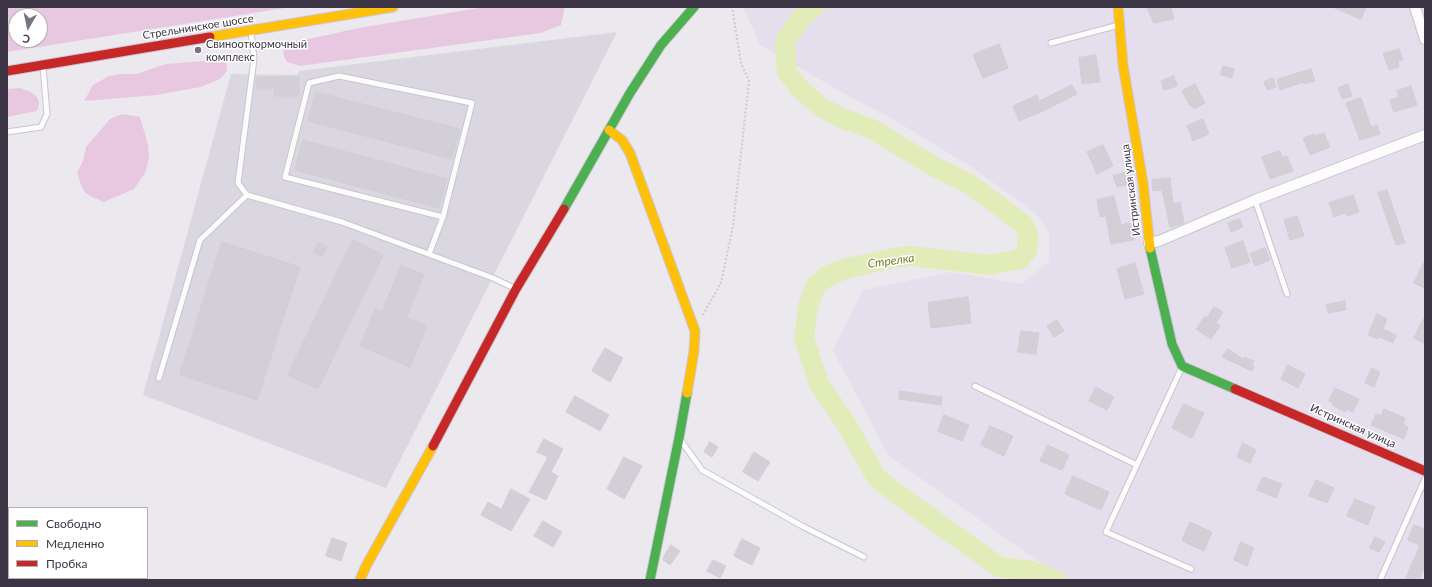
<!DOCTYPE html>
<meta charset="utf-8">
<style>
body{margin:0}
#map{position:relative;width:1432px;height:587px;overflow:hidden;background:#ebe8ee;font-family:Lato,sans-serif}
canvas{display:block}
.frame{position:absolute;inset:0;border:8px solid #3b3444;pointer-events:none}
.legend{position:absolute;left:8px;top:507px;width:140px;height:72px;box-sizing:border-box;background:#fff;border:1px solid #b1aeb4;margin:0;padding:5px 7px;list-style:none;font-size:12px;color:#3b3444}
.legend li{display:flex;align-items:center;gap:8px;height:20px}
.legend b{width:20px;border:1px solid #b1aeb4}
.north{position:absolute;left:8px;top:8px;width:40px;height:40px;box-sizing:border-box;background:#fff;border:1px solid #b1aeb4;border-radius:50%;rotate:189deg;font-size:11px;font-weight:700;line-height:16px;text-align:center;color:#3b3444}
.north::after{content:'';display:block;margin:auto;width:14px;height:18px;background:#797380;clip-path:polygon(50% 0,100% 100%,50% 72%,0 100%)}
</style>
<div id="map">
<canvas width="1432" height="587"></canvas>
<div class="frame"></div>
<ul class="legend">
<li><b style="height:5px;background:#4caf50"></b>Свободно</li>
<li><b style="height:5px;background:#ffc107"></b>Медленно</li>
<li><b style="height:5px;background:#c62828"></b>Пробка</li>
</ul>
<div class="north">С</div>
</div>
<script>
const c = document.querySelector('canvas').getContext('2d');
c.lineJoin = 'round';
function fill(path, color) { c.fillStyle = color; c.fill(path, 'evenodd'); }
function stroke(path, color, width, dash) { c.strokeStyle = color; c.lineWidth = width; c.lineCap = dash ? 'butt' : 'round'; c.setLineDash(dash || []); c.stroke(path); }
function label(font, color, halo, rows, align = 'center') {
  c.font = font + ' Lato,sans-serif'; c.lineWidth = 3; c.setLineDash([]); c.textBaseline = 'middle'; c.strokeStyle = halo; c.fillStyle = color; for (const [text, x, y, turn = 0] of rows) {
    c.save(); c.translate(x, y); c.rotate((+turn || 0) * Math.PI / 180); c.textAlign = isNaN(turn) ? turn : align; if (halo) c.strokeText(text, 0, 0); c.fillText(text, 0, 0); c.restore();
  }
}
fill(new Path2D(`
 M743 7H1425V580H1065L889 456 833 351 863 290 950 272 1022 284 1049 261V231L1035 213 972 167 896 121 838 90 760 45Z`), '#e5deec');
fill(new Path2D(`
 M617 32 386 488 143 395 231 74 297 75 299 71Z`), '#dbd7e0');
fill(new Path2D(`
 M7 7H291L7 52ZM16 16H40V40H16Z
 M485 7H564V12L561 25 541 33 300 66 287 62 283 54 285 44 359 28Z
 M220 56H226L227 71 220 79 201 87 156 95 84 101 93 85 109 76 121 74H137L166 64 204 61Z
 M20 88C32 92 44 97 37 111L7 117V89Z
 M122 114 140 117 148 145 149 158 145 173 134 189 104 202C84 194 84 194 77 173L83 161 86 147 110 119Z`), '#e8c8e1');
stroke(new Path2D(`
 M814 7 802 17 785 41 787 72 800 89 821 107 841 118 872 129 936 168 970 184 1023 224 1028 234 1027 250 1020 259 990 265 911 256 894 258 848 268 829 275 816 285 808 306 804 338 819 384 847 425 876 477 897 494 999 567 1032 571 1056 580`), '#e2ecb8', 20);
const building = new Path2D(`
 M1147 7H1171L1174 19 1154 23Z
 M1333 7H1366L1361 19Z
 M999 44 1008 68 983 78 973 55Z
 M1399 49 1403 60 1398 61 1399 67 1389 70 1383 54Z
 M1096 55 1100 82 1082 84 1079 58Z
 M1223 66 1234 69 1232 78 1221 75Z
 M1311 69 1315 81 1304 84 1303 82 1280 90 1277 80Z
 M1174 76 1177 86 1164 90 1161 81Z
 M257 77H299V96H274V88H257Z
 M1273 78 1276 87 1267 90 1264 82Z
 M1195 84 1205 103 1194 109 1192 105 1190 106 1182 91Z
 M1348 84 1352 96 1342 99 1338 88Z
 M1072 85 1077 94 1043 111 1019 121 1013 106 1037 95 1039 101Z
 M1411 86 1417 105 1394 112 1390 100 1399 97 1397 91Z
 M316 92 460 129 452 159 308 121Z
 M1361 98 1371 127 1377 125 1380 134 1360 140 1346 103Z
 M1203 119 1209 134 1193 141 1187 126Z
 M1324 133 1330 147 1310 155 1303 138 1314 134 1315 136Z
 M303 140 447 179 439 208 295 170Z
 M1103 145 1113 166 1097 174 1087 152Z
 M1280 151 1282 157 1287 156 1293 171 1270 179 1262 157Z
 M1127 172 1130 184 1117 187 1113 176Z
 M1170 178 1173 204 1180 202 1184 223 1170 227 1162 190 1153 191 1152 180Z
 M1387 190 1405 243 1396 245 1378 193Z
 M1353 195 1359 212 1347 216 1345 213 1334 217 1329 203Z
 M1114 196 1121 225 1130 223 1134 240 1111 244 1106 216 1100 217 1097 200Z
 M1297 216 1304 236 1290 240 1284 220Z
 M1240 219 1243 227 1231 232 1228 223Z
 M353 240 383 255 318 389 288 375Z
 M1243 241 1250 262 1232 268 1225 248Z
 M222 242 300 267 257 400 180 375Z
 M318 242 327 247 322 257 313 252Z
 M1265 248 1270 260 1255 266 1250 254Z
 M1425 260V288L1414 283Z
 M1135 263 1144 294 1125 299 1117 269Z
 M401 265 424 275 407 317 427 326 410 367 360 346 375 309 382 312Z
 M968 297 971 323 931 328 928 303Z
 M1345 301 1346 310 1328 313 1326 305Z
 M1214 307 1223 312 1216 323 1220 326 1211 339 1196 329 1205 316 1207 318Z
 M1377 314 1387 319 1383 329 1396 335 1393 343 1379 337 1378 339 1368 335Z
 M1425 316V344L1414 338Z
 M1057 320 1064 331 1054 337 1047 326Z
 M1021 331 1039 333 1036 354 1018 352Z
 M605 348 623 358 610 382 592 371Z
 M1228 349 1243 359 1244 357 1254 361 1252 365 1254 367 1252 371 1222 357Z
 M1288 365 1305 374 1298 388 1281 379Z
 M1372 368 1380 372 1374 387 1365 383Z
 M1096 387 1114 397 1107 410 1089 401Z
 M1335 388 1359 399 1353 412 1346 409 1345 412 1332 405 1333 403 1329 401Z
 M900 391 942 397 941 405 899 399Z
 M575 396 609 415 600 431 566 412Z
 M1184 404 1204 413 1192 438 1172 428Z
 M1384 409 1405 418 1403 424 1408 427 1404 439 1371 425 1376 414 1381 416Z
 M944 415 969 425 962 441 938 431Z
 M990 426 1013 436 1004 456 981 445Z
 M544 439 563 449 551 472 558 476 546 500 529 492 548 457 537 452Z
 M710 442 718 447 712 457 704 452Z
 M1243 443 1256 450 1250 463 1237 457Z
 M1048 445 1069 455 1062 470 1040 461Z
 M754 452 770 462 758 481 743 472Z
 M624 457 642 466 624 499 607 489Z
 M1073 476 1109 492 1101 510 1065 494Z
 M1263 477 1282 484 1276 498 1257 490Z
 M1316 480 1334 488 1327 503 1309 496Z
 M511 489 530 499 511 531 481 515 488 502 501 509Z
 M1355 499 1375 507 1368 525 1347 516Z
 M543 521 562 532 553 547 534 536Z
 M1190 522 1212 532 1204 551 1182 541Z
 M1414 525 1425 529V565L1419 580H1405L1420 545 1408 540Z
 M1375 537 1385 542 1379 552 1370 548Z
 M332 538 347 543 341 561 326 556Z
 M742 539 760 548 752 565 734 556Z
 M1241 542 1254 548 1247 566 1234 560Z
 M671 545 680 551 670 565 663 560 664 556Z
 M713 560 726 566 720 578 707 571Z`);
fill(building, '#d2cfd6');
stroke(building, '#d2ced7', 1);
const lane = new Path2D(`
 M251 32 254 59 238 183 247 195 342 222 493 278 514 288
 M1051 43 1119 25
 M7 132 41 127 47 114 43 66
 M1255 200 1287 294
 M429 254 443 217 472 103 339 76 309 83 285 177 443 217
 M1182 367 1106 532 1191 569
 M159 378 200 240 247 195
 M975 386 1137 465
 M682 442 702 470 802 526 864 557
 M1380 580 1425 479`);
const street = new Path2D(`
 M1415 7 1425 39
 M1149 243 1159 241 1255 200 1425 135`);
const fast = new Path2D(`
 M564 209 630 93 661 45 694 7
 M1150 248 1172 344 1182 366 1235 389
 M650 580 679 438 687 393`);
const slow = new Path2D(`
 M1118 7 1123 65 1143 183 1150 248
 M210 37 393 7
 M609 130 622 140 630 153 695 331 694 351 687 393
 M360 580 366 566 433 446`);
const jam = new Path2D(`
 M7 71 210 37
 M1235 389 1425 471
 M433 446 516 289 564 209`);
stroke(lane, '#c9c4cd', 7);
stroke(street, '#c9c4cd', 12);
stroke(fast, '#cec6d5', 11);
stroke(slow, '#cec6d5', 11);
stroke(jam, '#cec6d5', 11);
stroke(new Path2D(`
 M703 315 721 283 733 226 749 81 741 63 732 7`), '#ccc9d0', 2, [2, 2]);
stroke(lane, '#fcfcfc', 5);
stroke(street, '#fcfcfc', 10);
stroke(fast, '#4caf50', 9);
stroke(slow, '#ffc107', 9);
stroke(jam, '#c62828', 9);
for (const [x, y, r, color] of [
 [198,50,4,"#797380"]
]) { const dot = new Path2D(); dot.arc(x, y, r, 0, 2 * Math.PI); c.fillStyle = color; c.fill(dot); stroke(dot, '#fff', 1.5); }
label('11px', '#3b3444', '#fff', [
 ["Стрельнинское шоссе",198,27,-9],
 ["Истринская улица",1131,190,-97],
 ["Истринская улица",1353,426,24]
]);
label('11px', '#3b3444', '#fff', [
 ["Свинооткормочный",206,44],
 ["комплекс",206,57]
], 'left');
label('italic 12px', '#6b7e27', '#fff', [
 ["Стрелка",891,261,-8]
]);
</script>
